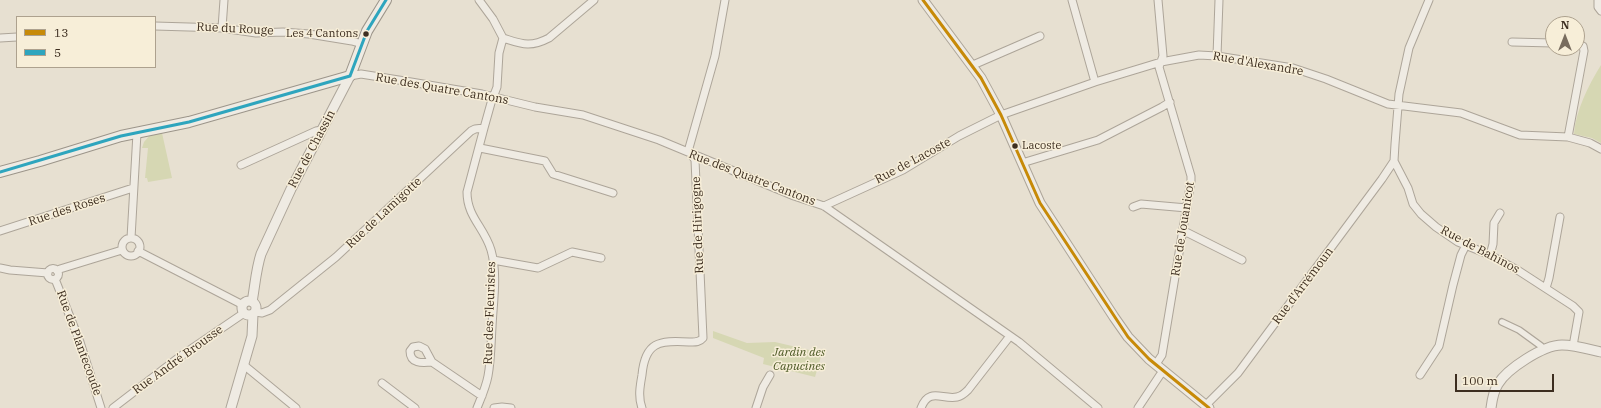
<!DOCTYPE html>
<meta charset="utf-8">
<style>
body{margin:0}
#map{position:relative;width:1601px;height:408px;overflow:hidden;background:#e7e0d1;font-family:"IBM Plex Serif",serif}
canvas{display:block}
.legend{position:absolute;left:16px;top:16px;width:140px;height:52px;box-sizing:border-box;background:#f7eed8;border:1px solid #ada18e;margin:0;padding:5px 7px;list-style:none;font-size:12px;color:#3d2e20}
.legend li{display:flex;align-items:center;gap:8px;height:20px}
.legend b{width:20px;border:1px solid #ada18e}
.north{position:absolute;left:1545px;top:16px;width:40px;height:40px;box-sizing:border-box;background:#f7eed8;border:1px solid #ada18e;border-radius:50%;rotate:0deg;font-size:11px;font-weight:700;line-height:16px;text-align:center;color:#3d2e20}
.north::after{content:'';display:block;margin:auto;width:14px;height:18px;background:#786c5e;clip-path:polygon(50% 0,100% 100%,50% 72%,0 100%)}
.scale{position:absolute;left:1455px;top:374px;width:99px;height:18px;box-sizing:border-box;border:2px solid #3d2e20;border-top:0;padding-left:5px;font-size:12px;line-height:14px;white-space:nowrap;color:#3d2e20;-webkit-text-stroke:3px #f7eed8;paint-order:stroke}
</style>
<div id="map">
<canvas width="1601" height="408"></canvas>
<ul class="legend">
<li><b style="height:5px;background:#c78a08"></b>13</li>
<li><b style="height:5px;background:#2ea5be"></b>5</li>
</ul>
<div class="north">N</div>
<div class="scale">100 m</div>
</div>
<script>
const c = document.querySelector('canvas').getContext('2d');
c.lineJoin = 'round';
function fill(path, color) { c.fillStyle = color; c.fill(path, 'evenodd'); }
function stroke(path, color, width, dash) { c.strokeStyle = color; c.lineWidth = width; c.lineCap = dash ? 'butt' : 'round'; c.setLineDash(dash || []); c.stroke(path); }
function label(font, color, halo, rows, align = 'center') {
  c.font = font + ' "IBM Plex Serif",serif'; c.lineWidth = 3; c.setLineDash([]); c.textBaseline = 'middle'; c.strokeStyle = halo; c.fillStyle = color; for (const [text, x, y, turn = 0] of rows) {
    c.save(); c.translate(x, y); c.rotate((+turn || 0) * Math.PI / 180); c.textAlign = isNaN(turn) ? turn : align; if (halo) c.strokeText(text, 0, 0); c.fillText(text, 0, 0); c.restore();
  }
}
fill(new Path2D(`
 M1601 65V143L1592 138 1574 134C1576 110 1588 86 1601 65Z
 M162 133 172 178 148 182 147 178H145L148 148H142L144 142 150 135Z
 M713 331 747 343 775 342 822 353 815 377 763 364 764 358 713 338Z`), '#d6d7b3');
const pedestrian = new Path2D(`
 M1502 322 1519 330 1541 346`);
const minor = new Path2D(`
 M1072 0 1095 82
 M1429 0 1409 48 1399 94 1395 144 1394 161 1408 188 1413 204 1421 214 1436 227 1458 242 1490 255 1519 271 1573 306 1579 312 1573 346
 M1598 0V7L1601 11
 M155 26 222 28 256 33 283 32 309 34 352 41 362 44
 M222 28 224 0
 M0 38 17 37
 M503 38C522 44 530 48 549 38L594 0
 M1512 42 1553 43
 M1217 56 1219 0
 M973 65 1040 36
 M350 76 361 74 411 82 482 94 535 107 583 115 659 140 794 196 824 206 1019 342 1098 408
 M1568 137 1584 51 1583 46 1577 44
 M480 148 545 161 553 174 613 193
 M1022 163 1098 140 1162 107 1170 102
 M241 165 316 131 322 130
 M824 206 903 170 959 136 1001 115 1095 82 1161 62 1199 55 1217 56 1293 68 1326 79 1388 104 1461 113 1520 135 1568 137 1590 143 1601 149
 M1133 207 1141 204 1187 208
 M0 231 133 188
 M1184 231 1242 260
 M131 238 137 133
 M122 247a9 9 0 1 1 18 0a9 9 0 1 1-18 0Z
 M138 251 243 305
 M1490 255 1493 244 1494 223 1500 213
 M493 260 538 268 572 252 601 258
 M0 268 10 270 48 273
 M47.5 274a5.5 5.5 0 1 1 11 0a5.5 5.5 0 1 1-11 0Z
 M57 271 60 269 122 250
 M55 279 80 342 101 408
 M1546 288 1549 278 1560 217
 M255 312 262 313 270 310 336 257 471 131 475 129 484 128 491 103 497 87 499 53 503 38 493 19 479 0
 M432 362C422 363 410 364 410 351L413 347 419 346 425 349 432 362 482 396
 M1156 364 1162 355 1191 181V176L1159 67 1163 56 1158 0
 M245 366 296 408
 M1420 375 1439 346 1453 285 1461 255 1466 245
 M382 383 415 408
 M1206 405 1238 373 1382 179 1394 161
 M113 408 178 358 244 313
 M477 408C481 398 486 387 488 376 491 360 491 343 492 327 493 303 498 274 491 250 484 227 467 217 467 192L484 128
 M494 408 502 407 511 408
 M642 408C638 397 640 386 642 375 645 342 659 340 689 342 694 342 699 343 703 338L695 160 690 153 689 148 715 56 725 0
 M756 408 763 387 770 375
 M921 408C929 387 942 400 957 397 962 396 965 393 968 390L1010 336
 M1138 408 1160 375 1164 371`);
const tertiary = new Path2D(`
 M923 0 981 78 1001 115 1040 203 1114 317 1128 337 1149 359 1209 408
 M242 308a7 7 0 1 1 14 0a7 7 0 1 1-14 0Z
 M252 302C255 286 256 269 261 254L291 189 350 76
 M231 408 252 336 253 314
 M1491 408C1492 400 1493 392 1498 384 1507 369 1543 345 1562 345 1574 345 1588 349 1601 352`);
const secondary = new Path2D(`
 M0 172 40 161 121 136 189 122 350 76 367 31 386 0`);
stroke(pedestrian, '#ada599', 8);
stroke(minor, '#ada599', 9);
stroke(tertiary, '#ada599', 11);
stroke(secondary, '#9c958a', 12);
stroke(pedestrian, '#efebe3', 5.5);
stroke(minor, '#efebe3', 7);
stroke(tertiary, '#efebe3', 9);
stroke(secondary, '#efebe3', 10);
stroke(new Path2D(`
 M923 0 981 78 1001 115 1040 203 1128 337 1149 359 1209 408`), '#c78a08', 3);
stroke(new Path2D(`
 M350 76 367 31 386 0
 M0 172 121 136 189 122 350 76`), '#2ea5be', 3);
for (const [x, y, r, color] of [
 [366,34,3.5,"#3d2e20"],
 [1015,146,3.5,"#3d2e20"]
]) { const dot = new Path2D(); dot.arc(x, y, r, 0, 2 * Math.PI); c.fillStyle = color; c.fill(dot); stroke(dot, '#f7eed8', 1.5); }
label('11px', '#3d2e20', '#f7eed8', [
 ["Les 4 Cantons",358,34],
 ["Lacoste",1022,146,"left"]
], 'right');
label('12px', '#3d2e20', '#f7eed8', [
 ["Rue du Rouge",235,29,3],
 ["Rue d'Alexandre",1258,64,10],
 ["Rue des Quatre Cantons",442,89,10],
 ["Rue de Chassin",312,149,-62],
 ["Rue de Lacoste",913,161,-28],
 ["Rue des Quatre Cantons",752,178,21],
 ["Rue des Roses",67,210,-18],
 ["Rue de Lamigotte",384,213,-43],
 ["Rue de Hirigogne",698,225,-92],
 ["Rue de Jouanicot",1183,229,-81],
 ["Rue de Bahinos",1480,250,28],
 ["Rue d'Arrémoun",1303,286,-53],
 ["Rue des Fleuristes",490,313,-88],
 ["Rue de Plantecoude",79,343,70],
 ["Rue André Brousse",178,360,-36]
]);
label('italic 12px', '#4d5a26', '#f7eed8', [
 ["Jardin des",799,353],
 ["Capucines",799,367]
]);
</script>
